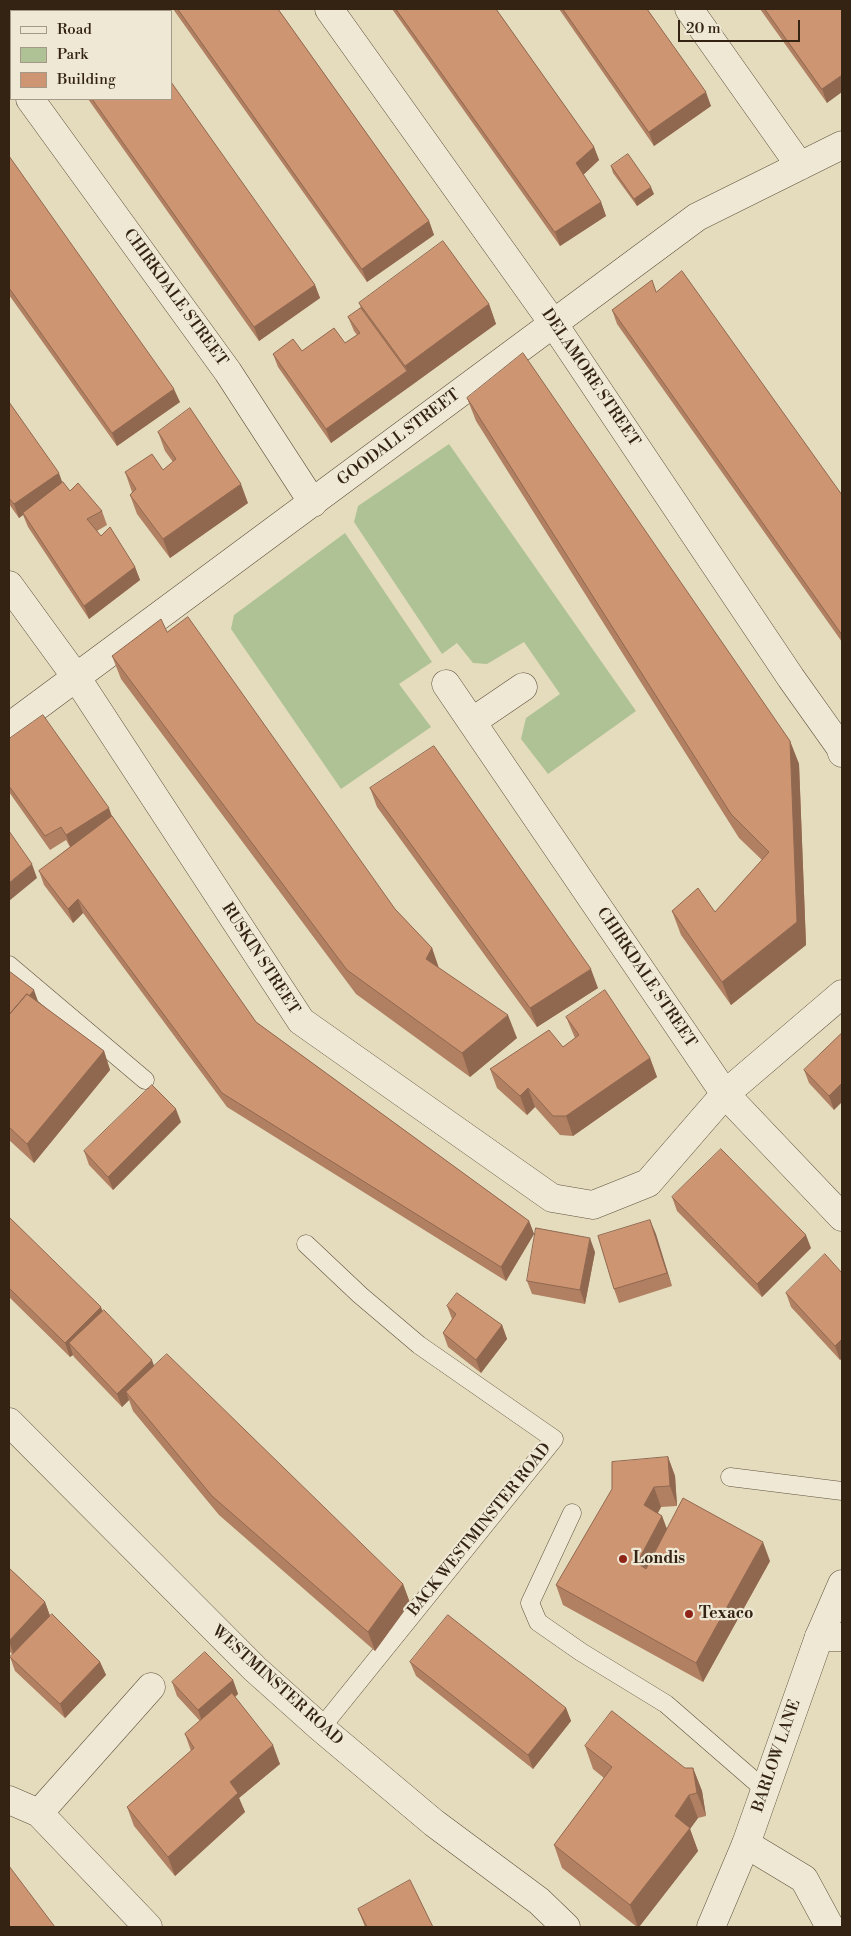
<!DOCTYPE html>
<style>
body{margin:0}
#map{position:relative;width:851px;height:1936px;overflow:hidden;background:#e5dcbd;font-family:"Libre Bodoni",serif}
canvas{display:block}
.frame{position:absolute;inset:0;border:10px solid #342313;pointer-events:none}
.legend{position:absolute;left:10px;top:10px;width:162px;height:90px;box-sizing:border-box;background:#eee8d4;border:1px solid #a49987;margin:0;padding:6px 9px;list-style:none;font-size:15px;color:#342313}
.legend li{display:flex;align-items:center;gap:10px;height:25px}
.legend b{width:25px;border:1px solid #a49987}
.scale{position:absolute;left:678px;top:20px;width:122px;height:22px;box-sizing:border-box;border:2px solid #342313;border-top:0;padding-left:6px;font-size:15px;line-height:18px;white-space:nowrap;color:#342313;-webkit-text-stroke:4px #eee8d4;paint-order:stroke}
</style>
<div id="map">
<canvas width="851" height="1936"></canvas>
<div class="frame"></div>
<ul class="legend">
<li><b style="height:6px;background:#eee8d4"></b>Road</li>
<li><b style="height:14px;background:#afc295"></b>Park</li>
<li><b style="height:14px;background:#ce9572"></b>Building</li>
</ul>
<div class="scale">20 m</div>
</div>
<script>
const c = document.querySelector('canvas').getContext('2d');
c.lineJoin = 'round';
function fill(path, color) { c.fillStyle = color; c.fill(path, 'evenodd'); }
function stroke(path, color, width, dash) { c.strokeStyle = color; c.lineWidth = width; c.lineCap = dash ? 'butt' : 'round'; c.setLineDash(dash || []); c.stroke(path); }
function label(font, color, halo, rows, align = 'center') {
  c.font = font + ' "Libre Bodoni",serif'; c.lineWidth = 4.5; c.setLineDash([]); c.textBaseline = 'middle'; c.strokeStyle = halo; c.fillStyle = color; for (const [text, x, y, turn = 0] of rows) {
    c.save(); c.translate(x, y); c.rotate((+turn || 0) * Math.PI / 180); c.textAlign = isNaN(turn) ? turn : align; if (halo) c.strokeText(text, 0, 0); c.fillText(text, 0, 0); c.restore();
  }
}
fill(new Path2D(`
 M449 444 636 711 548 774 521 739 526 718 560 694 524 642 487 664 473 663 457 643 442 654 354 522 358 506Z
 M345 533 432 662 399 684 431 727 341 789 231 629 234 615Z`), '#afc295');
const service = new Path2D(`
 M9 965 145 1080
 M306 1244 360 1295 419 1345 554 1439 321 1728
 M730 1477 842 1491
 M572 1513 530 1603 538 1622 581 1652 666 1704 765 1790`);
const minor = new Path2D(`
 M329 9 553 323 791 678 840 747 842 753
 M689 9 800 166
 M9 69 11 73
 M30 99 228 372 313 503
 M9 585 76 677 301 1021 552 1198 593 1205 648 1183 725 1094 842 994
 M446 684 725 1094 842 1217
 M473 721 523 687
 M9 727 697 217 842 145
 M819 1637H842
 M9 1800 39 1813 148 1927
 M39 1813 151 1687
 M746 1844 804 1879 830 1927`);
const tertiary = new Path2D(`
 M9 1422 255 1669 321 1728 434 1823 539 1901 566 1927
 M711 1927 746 1844 819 1637 842 1584`);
stroke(service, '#60513e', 19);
stroke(minor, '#60513e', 29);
stroke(tertiary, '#60513e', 29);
stroke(service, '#eee8d4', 18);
stroke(minor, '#eee8d4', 28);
stroke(tertiary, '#eee8d4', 28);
fill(new Path2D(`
 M24 9H120L122 11H26Z
 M173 9H278L429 221 434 235 367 282Z
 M392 9H496L594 147 599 160 583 175 601 202 606 216 560 246Z
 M559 9H647L711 106 654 146Z
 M760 9H841L827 103Z
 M88 99H171L315 285 320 298 259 341Z
 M9 156 180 402 117 446 9 295Z
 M611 166 654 194 637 206 613 173Z
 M359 303 489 304 496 324 331 443 278 367 273 354 302 351 345 343 357 335 354 331 348 317 361 308Z
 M612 310 842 495V642L617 324Z
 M467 398 790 741 799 764 806 945 731 1005 681 935 672 911 715 912 762 860 739 838 476 421Z
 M9 402 62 483 70 491 102 511 107 525 97 531 101 536 135 567 140 580 89 619 28 527 23 515 19 518 9 504Z
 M158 432 248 503 170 558 137 514 130 495 132 492 125 472 163 470 173 462 165 451Z
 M167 632 395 909 432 948 439 968 517 1038 470 1077 356 994 121 679 112 656Z
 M9 739 112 816 256 1022 529 1221 534 1234 506 1281 227 1107 83 913 73 923 44 885 39 871 70 847 66 840 50 850 9 792Z
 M370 788 598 988 537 1027 377 807Z
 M9 971 39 1003 104 1051 110 1070 34 1163 9 1140Z
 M566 1017 650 1058 657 1077 573 1136 560 1135 535 1107 527 1115 497 1088 490 1069 563 1047 575 1038Z
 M842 1033 834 1110 809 1083 804 1070Z
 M181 1122 113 1190 89 1165 84 1151Z
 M672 1197 811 1248 762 1297 677 1211Z
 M9 1217 102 1311 154 1367 403 1584 410 1603 375 1651 219 1515 133 1411 129 1400 122 1407 74 1357 73 1355 70 1357 9 1297Z
 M650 1220 672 1286 619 1303 614 1289Z
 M595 1252 585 1304 532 1294 527 1281Z
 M842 1273V1358L840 1360 791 1307 786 1293Z
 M447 1306 502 1325 507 1339 481 1373 448 1347 443 1333 452 1319Z
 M668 1457 675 1476 677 1506 661 1507 658 1513 662 1516 667 1529 770 1561 703 1682 563 1605 556 1585Z
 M9 1568 45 1602 50 1616 100 1662 106 1675 65 1718 15 1671 10 1657 13 1655 9 1651Z
 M410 1662 566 1708 571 1721 533 1769 416 1676Z
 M233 1680 238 1694 235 1697 280 1764 239 1798 245 1812 175 1876 134 1826 127 1807 191 1751 185 1734 200 1721 177 1696 172 1682Z
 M585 1746 685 1768H693L702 1791 706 1816 698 1818 690 1829 698 1851 639 1927H637L562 1868 554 1845 604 1778 593 1769Z
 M358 1909 433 1927H365Z`), '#b18062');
fill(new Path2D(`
 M842 75V92L827 103 822 89Z
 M706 92 711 106 654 146 649 132Z
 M594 147 599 160 581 177 576 163Z
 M651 187 654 194 637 206 634 199Z
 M601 202 606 216 560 246 555 232Z
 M429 221 434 235 367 282 362 269Z
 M315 285 320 298 259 341 254 327Z
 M489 304 496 324 412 385 405 366Z
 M407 371 412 385 331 443 326 429Z
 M174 389 180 402 117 446 112 433Z
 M59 473 64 487 23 513V515L19 518 14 504Z
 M241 484 248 503 170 558 163 539Z
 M135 567 140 580 89 619 84 606Z
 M790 741 799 764 806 945 731 1005 722 982 797 922Z
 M109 808 114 822 71 849 66 835Z
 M32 864 37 878 9 901V883Z
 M78 899 83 913 73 923 68 909Z
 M432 948 440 972 426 959Z
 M591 969 598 988 537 1027 530 1008Z
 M34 990 39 1004 9 1018Z
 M508 1015 517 1038 470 1077 462 1053Z
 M104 1051 110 1070 34 1163 27 1144Z
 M650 1058 657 1077 573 1136 566 1116Z
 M842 1083V1102L834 1110 829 1096Z
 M528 1088 535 1107 527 1115 520 1096Z
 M176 1109 181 1122 113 1190 108 1177Z
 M650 1220 656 1234 672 1286 667 1273Z
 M529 1221 534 1234 506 1281 501 1267Z
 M806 1235 811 1248 762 1297 757 1284Z
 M590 1238 595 1252 585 1304 580 1290Z
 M101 1307 106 1320 69 1343 73 1355 70 1357 65 1343Z
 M502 1325 507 1339 481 1373 476 1360Z
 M842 1339V1358L840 1360 835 1346Z
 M152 1360 157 1374 126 1392 129 1400 122 1407 117 1394Z
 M668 1457 675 1476 677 1506 670 1486Z
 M654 1487 661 1507 651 1524 644 1505Z
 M662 1516 669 1535 644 1582 637 1563Z
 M763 1542 770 1561 703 1682 696 1663Z
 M403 1584 410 1603 375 1651 368 1632Z
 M45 1602 50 1616 14 1655 9 1641Z
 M100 1662 106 1675 65 1718 60 1704Z
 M233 1680 238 1694 203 1724 198 1710Z
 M566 1708 571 1721 533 1769 528 1755Z
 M273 1745 280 1764 239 1798 245 1812 175 1876 168 1857 230 1782Z
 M693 1768 702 1791 706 1816 697 1793Z
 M689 1795 698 1818 690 1829 698 1851 639 1927H638L630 1905 675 1816Z`), '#906850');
const building = new Path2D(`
 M29 9H120L122 11H30Z
 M178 9H278L429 221 362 269Z
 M396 9H496L594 147 576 163 601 202 555 232Z
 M563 9H647L706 92 649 132Z
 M765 9H841L842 10V75L822 89Z
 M171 82 315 285 254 327 92 99H171Z
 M628 154 651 187 634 199 611 166Z
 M9 156 174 389 112 433 9 288Z
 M443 241 489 304 405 366 359 303Z
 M682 271 842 495V635L612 310 652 280 656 292Z
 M361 308 407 371 326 429 273 354 293 339 302 351 334 328 345 343 360 333 348 317Z
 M523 353 790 741 797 922 722 982 672 911 698 888 715 912 769 852 731 814 467 398Z
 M9 402 59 473 14 504 9 498Z
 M190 408 241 484 163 539 130 495 136 489 125 472 152 454 163 470 176 459 158 432Z
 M63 482 70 491 78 483 102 511 87 519 101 536 110 527 135 567 84 606 23 513Z
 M188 617 395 909 432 948 426 959 508 1015 462 1053 347 970 112 656 161 619 167 632Z
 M43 715 109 808 66 835 61 827 45 836 9 786V739Z
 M434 746 591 969 530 1008 370 788Z
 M112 816 256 1022 529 1221 501 1267 222 1093 78 899 68 909 39 871Z
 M9 831 32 864 9 883Z
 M9 971 34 990 29 996 27 994 9 1015Z
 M605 990 650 1058 566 1116H553L528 1088 520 1096 490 1069 549 1030 563 1047 579 1035 566 1017Z
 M27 994 104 1051 27 1144 9 1127V1015Z
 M842 1033V1083L829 1096 804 1070Z
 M152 1085 176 1109 108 1177 84 1151Z
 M721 1149 806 1235 757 1284 672 1197Z
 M9 1217 101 1307 65 1343 9 1288Z
 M650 1220 667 1273 614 1289 598 1236Z
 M536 1228 590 1238 580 1290 527 1281Z
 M825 1254 842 1273V1339L835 1346 786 1293Z
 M457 1293 502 1325 476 1360 443 1333 456 1314 447 1306Z
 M104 1310 152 1360 117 1394 69 1343Z
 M167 1354 403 1584 368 1632 212 1496 126 1392Z
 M668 1457 670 1486 654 1487 644 1505 662 1516 637 1563 646 1569 683 1498 763 1542 696 1663 556 1585 612 1489V1462Z
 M9 1568 45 1602 9 1641Z
 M52 1614 100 1662 60 1704 10 1657Z
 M448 1615 566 1708 528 1755 410 1662Z
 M205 1652 233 1680 198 1710 172 1682Z
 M232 1693 273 1745 230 1782 238 1793 168 1857 127 1807 194 1748 185 1734Z
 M612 1711 685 1768H693L697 1793 689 1795 675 1816 690 1828 630 1905 554 1845 612 1767 585 1746Z
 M9 1866 55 1927H9Z
 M410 1880 433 1927H367L358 1909Z`);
fill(building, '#ce9572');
stroke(building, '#906850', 1);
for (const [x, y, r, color] of [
 [623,1559,5,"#8f2418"],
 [689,1614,5,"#8f2418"]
]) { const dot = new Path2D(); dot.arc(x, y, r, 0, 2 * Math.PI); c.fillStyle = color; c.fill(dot); stroke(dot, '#eee8d4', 2); }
label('16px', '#342313', '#eee8d4', [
 ["CHIRKDALE STREET",175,298,54],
 ["DELAMORE STREET",590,378,56],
 ["GOODALL STREET",399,438,-37],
 ["RUSKIN STREET",260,959,57],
 ["CHIRKDALE STREET",646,978,56],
 ["BACK WESTMINSTER ROAD",480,1530,-51],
 ["WESTMINSTER ROAD",277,1686,42],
 ["BARLOW LANE",777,1756,-71]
]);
label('bold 16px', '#342313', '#eee8d4', [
 ["Londis",633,1559],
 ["Texaco",699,1614]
], 'left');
</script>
